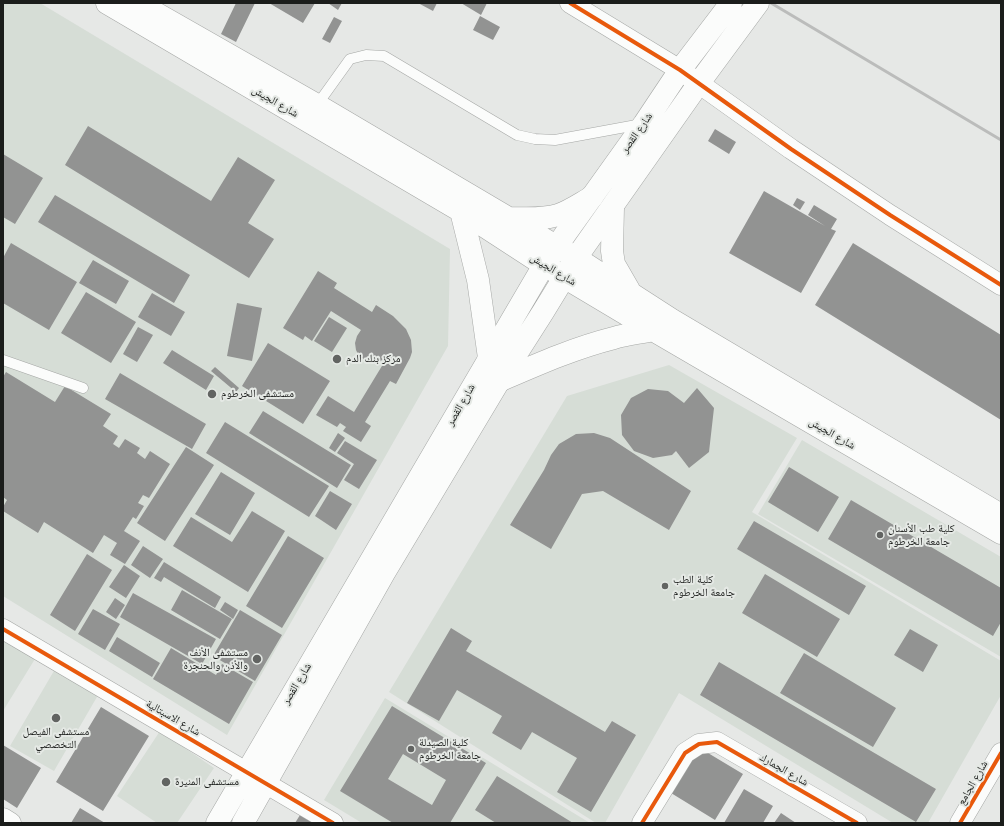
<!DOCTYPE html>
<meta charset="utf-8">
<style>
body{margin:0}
#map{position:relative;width:1004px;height:826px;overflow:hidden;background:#e6e8e6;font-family:Arial,sans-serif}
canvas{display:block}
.frame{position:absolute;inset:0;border:4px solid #1b1d1b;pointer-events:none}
</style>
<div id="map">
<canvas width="1004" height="826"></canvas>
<div class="frame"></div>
</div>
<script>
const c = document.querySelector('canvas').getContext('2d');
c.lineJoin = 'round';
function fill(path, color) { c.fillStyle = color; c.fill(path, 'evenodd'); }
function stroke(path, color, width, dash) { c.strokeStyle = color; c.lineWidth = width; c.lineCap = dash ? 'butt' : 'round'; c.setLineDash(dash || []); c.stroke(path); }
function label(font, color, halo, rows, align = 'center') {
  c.font = font + ' Arial,"Noto Naskh Arabic",sans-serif'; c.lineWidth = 4; c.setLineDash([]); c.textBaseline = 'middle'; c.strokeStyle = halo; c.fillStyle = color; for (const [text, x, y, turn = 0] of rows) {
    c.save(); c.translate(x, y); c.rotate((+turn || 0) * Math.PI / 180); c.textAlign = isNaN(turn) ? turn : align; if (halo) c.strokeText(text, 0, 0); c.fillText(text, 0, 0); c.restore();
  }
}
fill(new Path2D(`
 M3 3H40L450 249 448 346 227 735 3 596Z
 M669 365 797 438 752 512 1001 661V695L928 823H893L679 693 605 823H596L389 692 567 396Z
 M802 440 1001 557V657L758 514Z
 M3 633 38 654 3 711Z
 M58 664 101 690 54 771 10 746Z
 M385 698 590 823H362L324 800Z
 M160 731 214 768 177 823H157L117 796Z`), '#d6ddd6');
fill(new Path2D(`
 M236 3H255L236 42 221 34Z
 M269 3H315L303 23Z
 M328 3H342L338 10Z
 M418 3H437L433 11Z
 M461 3H487L481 15Z
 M480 16 500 27 493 40 473 30Z
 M334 17 342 21 330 43 322 39Z
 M88 126 211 201 238 157 275 180 248 223 274 239 249 278 65 165Z
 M715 129 736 142 729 154 708 141Z
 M3 154 43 178 15 224 3 217Z
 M764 191 825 226 808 215 814 205 837 219 831 229 836 231 801 293 729 253Z
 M55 195 190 275 174 303 38 222Z
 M797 198 805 202 800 210 793 205Z
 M11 243 77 282 49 330 3 303V258Z
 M853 243 1001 335V420L815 305Z
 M93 260 129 281 116 304 79 283Z
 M318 271 337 283 334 288 372 312 376 305 393 316 406 329 411 340 412 352 410 358 396 384 390 381 365 422 371 426 361 442 343 431 346 427 340 423 337 427 316 415 328 396 354 412 388 356 379 362H372L365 360 359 356 356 350 355 343 357 336 361 330 331 311 312 341 305 336 303 340 283 328Z
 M86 292 136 322 111 363 61 333Z
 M152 293 185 312 171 336 138 317Z
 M237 303 262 308 252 361 227 356Z
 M329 317 347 328 332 352 314 341Z
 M138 327 153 335 137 362 123 354Z
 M268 343 330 381 303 424 242 386Z
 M172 350 214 376 206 390 163 363Z
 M215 367 239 388 236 392 211 371Z
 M6 372 55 402 65 386 111 414 103 426 118 436 113 444 119 448 125 439 140 448 137 453 145 459 150 451 170 464 149 498 143 495 138 503 144 506 136 519 133 517 124 531 140 541 125 564 110 555 117 543 104 535 93 553 44 522 38 533 3 511V507L7 500 3 497V377Z
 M120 373 206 424 192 449 105 399Z
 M697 388 714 408 709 452 689 468 676 451 672 455 653 458 634 451 622 435 621 415 631 398 648 389 668 391 684 403Z
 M263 411 351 465 337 488 249 433Z
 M225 422 329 486 309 517 206 453Z
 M338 433 345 438 335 452 329 448Z
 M594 433 610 438 691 491 669 530 603 491 582 494 551 549 510 525 544 470 551 455 559 444 576 434Z
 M345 441 377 460 359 489 344 480 354 464 337 453Z
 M186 447 214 465 165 541 137 523Z
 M789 467 839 497 818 532 768 502Z
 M221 472 255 493 230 535 195 514Z
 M330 491 352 504 336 530 315 516Z
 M851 500 1001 588V622L993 636 828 539Z
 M252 511 285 531 248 592 173 546 191 517 232 542Z
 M754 521 866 586 849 615 737 549Z
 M288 536 324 558 282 628 246 606Z
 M143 546 163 559 150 578 131 565Z
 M87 554 112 570 75 631 50 615Z
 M164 562 221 597 215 608 164 577 161 582 154 578Z
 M124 565 140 576 126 598 109 587Z
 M765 574 840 619 817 657 742 613Z
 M182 590 232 619 220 639 171 610Z
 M133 593 216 639 202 664 120 617Z
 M115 598 125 605 116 619 106 612Z
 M225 602 238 610 233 619 220 610Z
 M93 609 120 624 105 650 78 634Z
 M240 610 282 635 255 681 213 656Z
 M451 628 472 641 466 651 605 732 612 721 636 735 591 812 557 792 577 758 532 732 521 750 492 733 502 716 457 690 439 721 407 703Z
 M910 629 938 645 923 672 894 655Z
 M117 637 160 663 152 677 109 651Z
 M171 648 216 675 222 664 253 682 229 724 153 679Z
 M804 653 896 708 873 747 780 693Z
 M719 662 936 789 916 822 700 695Z
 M392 706 486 763 450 823H393L340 791ZM403 754 446 780 432 805 388 779Z
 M101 707 149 736 103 811 56 782Z
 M3 745 41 768 17 808 3 799Z
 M698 747 743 774 715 820 671 793Z
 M497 776 573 823H496L475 810Z
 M744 789 773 806 763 823H724Z
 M80 808 105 823H71Z
 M781 813 796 823H774Z
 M300 815 313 823H295Z`), '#929392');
const lane = new Path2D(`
 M317 105 350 59 366 55 384 56 517 135 535 139 555 140 642 124
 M3 360 83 388`);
const street = new Path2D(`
 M570 3 680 70 791 149 890 215 1001 285
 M3 629 333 823
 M3 818 11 823
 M642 823 685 753 699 744 717 742 857 823
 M960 823 1001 753`);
const secondary = new Path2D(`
 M217 823 544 265 566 233 644 124 680 70 731 3
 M243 823 384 573 499 381 543 312 576 258 699 83 758 3`);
const highway = new Path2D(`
 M107 3 461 211 544 265 653 330 1001 533
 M138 3 317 105 576 258 672 320 1001 515
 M613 207 612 251 614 264 629 290
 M461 211 478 280 489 358
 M507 218C523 218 542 220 558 215 570 211 581 203 592 197
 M499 381C536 365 574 348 614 338 627 334 640 333 653 330`);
stroke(lane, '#a5a7a5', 11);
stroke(street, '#a5a7a5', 21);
stroke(secondary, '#a5a7a5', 23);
stroke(highway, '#a5a7a5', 23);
stroke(lane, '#fbfcfb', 10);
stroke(street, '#fbfcfb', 20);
stroke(secondary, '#fbfcfb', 22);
stroke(highway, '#fbfcfb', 22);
stroke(new Path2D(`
 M771 3 1001 140`), '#bbbcbb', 3);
stroke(new Path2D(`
 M570 3 680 70 791 149 890 215 1001 285
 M3 629 333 823
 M642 823 685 753 699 744 717 742 857 823
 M960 823 1001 753`), '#e8590c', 4);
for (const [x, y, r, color] of [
 [337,359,5,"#626462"],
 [212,394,5,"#626462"],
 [880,535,4,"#626462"],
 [665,586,4,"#626462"],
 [257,659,5,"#626462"],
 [56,718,5,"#626462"],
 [411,749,4,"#626462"],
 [166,782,5,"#626462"]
]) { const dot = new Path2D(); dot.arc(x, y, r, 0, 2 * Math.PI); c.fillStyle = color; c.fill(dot); stroke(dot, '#e5e9e5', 1.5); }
label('11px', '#1b1d1b', '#e5e9e5', [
 ["شارع الجيش",275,102,30],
 ["شارع القصر",637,133,-55],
 ["شارع الجيش",553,270,31],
 ["شارع القصر",461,405,-60],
 ["شارع الجيش",832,434,30],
 ["شارع القصر",297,684,-59],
 ["شارع الاسبتالية",173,718,30],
 ["شارع الجمارك",784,770,30],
 ["شارع الجامع",973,783,-60]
]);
label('11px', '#1b1d1b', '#e5e9e5', [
 ["مركز بنك الدم",346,359],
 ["مستشفى الخرطوم",221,394],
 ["كلية طب الأسنان",888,529],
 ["جامعة الخرطوم",888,542],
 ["كلية الطب",673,580],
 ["جامعة الخرطوم",673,593],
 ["مستشفى الأنف",248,653,"right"],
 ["والأذن والحنجرة",248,666,"right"],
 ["مستشفى الفيصل",56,732,"center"],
 ["التخصصي",56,745,"center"],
 ["كلية الصيدلة",419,743],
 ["جامعة الخرطوم",419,756],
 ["مستشفى المنيرة",175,782]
], 'left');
</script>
